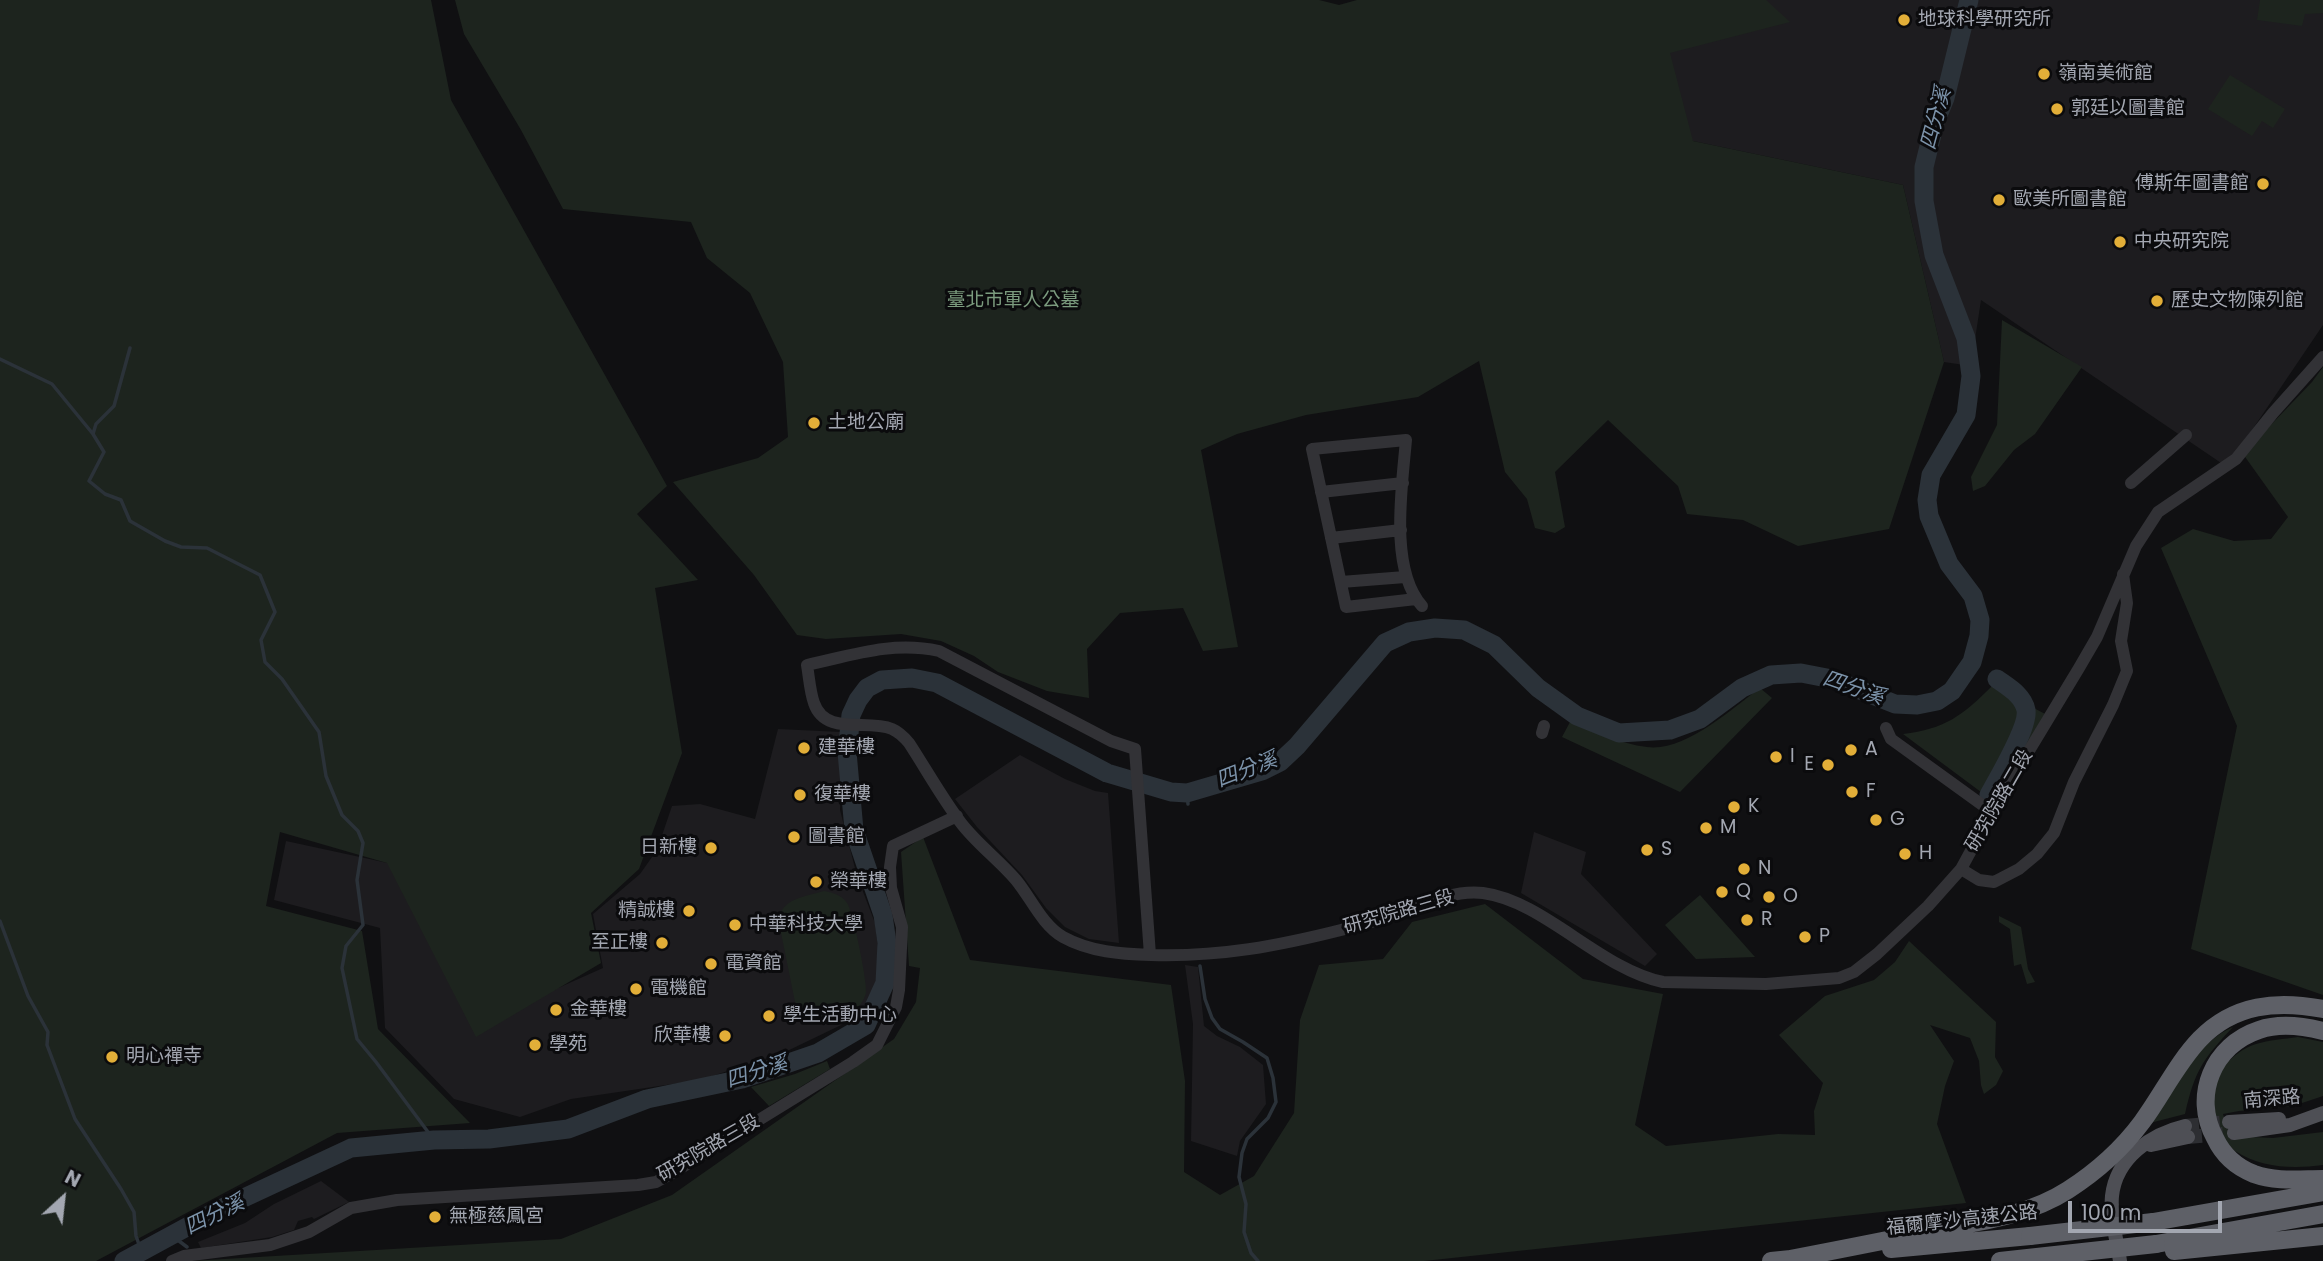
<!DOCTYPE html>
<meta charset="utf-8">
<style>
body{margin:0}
#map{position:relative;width:2323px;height:1261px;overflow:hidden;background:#101012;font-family:Poppins,sans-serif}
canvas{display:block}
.north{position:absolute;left:28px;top:1163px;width:70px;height:70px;-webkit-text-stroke:5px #0b0b0d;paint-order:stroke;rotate:27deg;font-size:19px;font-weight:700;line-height:28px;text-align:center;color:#a3a7b1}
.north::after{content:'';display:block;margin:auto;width:24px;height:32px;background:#a3a7b1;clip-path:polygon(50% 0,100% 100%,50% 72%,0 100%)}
.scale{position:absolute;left:2068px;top:1201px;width:154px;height:32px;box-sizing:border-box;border:4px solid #a3a7b1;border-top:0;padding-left:9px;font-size:21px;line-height:24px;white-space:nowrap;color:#a3a7b1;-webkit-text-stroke:5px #0b0b0d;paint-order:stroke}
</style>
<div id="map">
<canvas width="2323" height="1261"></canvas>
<div class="north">N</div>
<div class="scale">100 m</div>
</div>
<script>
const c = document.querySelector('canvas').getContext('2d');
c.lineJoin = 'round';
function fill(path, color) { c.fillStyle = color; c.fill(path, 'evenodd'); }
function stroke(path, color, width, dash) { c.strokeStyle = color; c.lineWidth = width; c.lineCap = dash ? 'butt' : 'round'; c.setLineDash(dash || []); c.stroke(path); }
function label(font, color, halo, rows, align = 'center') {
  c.font = font + ' Poppins,"Noto Sans TC",sans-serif'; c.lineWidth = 6; c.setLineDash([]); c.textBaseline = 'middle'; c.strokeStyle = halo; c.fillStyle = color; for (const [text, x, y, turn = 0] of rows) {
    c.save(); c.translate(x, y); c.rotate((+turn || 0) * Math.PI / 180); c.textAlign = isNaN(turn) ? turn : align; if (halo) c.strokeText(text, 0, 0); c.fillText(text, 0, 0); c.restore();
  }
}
fill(new Path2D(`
 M1460 0H2323V325L2227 467 1981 300 1971 366 1944 362 1903 185 1693 141Z
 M778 729 841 732 840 810 857 876 875 923 879 955 877 978 864 1014 783 1053 700 1080 571 1099 520 1117 454 1099 385 1028 380 928 274 900 286 841 397 865 484 1021 603 968 593 914 640 874 657 850 672 806 700 804 755 819Z
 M1020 755 1065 779 1095 791 1108 793 1119 943 1089 939 1065 927 1046 908 1022 875 977 827 955 799Z
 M1534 832 1586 852 1581 874 1657 954 1645 966 1521 893Z
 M1185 965 1198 967 1204 1026 1217 1036 1240 1047 1263 1065 1266 1104 1240 1141 1237 1156 1191 1141 1193 1024Z
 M321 1181 349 1202 314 1219 312 1217 298 1221 294 1230 272 1237 201 1248 198 1242 245 1223 274 1204Z`), '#1d1c1f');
fill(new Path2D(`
 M0 0H431L451 100 667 486 637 514 698 580 655 588 682 753 639 869 591 913 601 963 476 1037 387 863 280 832 266 906 362 931 378 1029 470 1123 337 1133 96 1261H0Z
 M455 0H1319L1339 5 1357 0H1766L1790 22 1670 53 1693 141 1903 185 1944 362 1889 529 1798 546 1743 520 1687 514 1678 486 1608 420 1555 472 1565 527 1555 533 1535 528 1527 499 1505 472 1479 361 1418 397 1306 415 1237 434 1201 450 1238 647 1203 651 1183 608 1120 613 1087 649 1089 698 1047 691 998 672 974 656 941 641 901 634 826 639 797 635 754 575 673 482 758 458 788 437 783 362 750 293 707 258 691 222 563 209 521 130 464 34Z
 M2260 0H2323V13L2305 14 2302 26 2257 20Z
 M2230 75 2285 109 2273 128 2262 121 2252 136 2208 109Z
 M2002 320 2082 367 2035 434 2014 450 1985 486 1973 491 1971 477 1997 425Z
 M2323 367V995L2191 949 2237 726 2161 548 2193 529 2234 541 2271 539 2288 517 2243 454 2312 382Z
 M1992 686 2047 715 1993 801 1903 734C1945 729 1962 716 1992 686Z
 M1760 688 1772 698 1680 792 1562 737 1570 722C1594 731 1620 744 1647 747 1685 752 1730 710 1760 688Z
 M923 837 970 960 1171 985 1185 1081 1184 1172 1220 1195 1254 1176 1294 1113 1300 1020 1319 965 1383 959 1412 922 1485 904 1583 979 1663 994 1635 1125 1666 1146 1778 1134 1815 1135 1814 1111 1823 1083 1779 1035 1825 996 1874 980 1895 962 1909 941 1996 1022 1995 1057 2003 1071 1996 1085 1984 1094 1981 1085 1979 1061 1970 1038 1930 1025 1954 1061 1945 1086 1937 1124 1966 1203 1424 1261H191L561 1239 672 1195 894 1039 916 1002 920 968 909 966 901 852Z
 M824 891C833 893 842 895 847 903 853 911 868 984 866 993 857 1024 814 1026 795 1002L779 923C779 898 805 897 824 891Z
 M1700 895 1755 957 1696 959 1665 925Z
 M1999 916 2021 927 2028 969 2035 982 2027 984 2021 964 2014 966 2010 929 1999 922Z
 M2233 1027C2203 1059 2195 1070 2185 1114L2150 1123C2173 1088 2194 1044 2233 1027Z
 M2298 1037 2323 1042V1096L2293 1106 2239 1111 2223 1114 2230 1136 2273 1138 2323 1132V1165C2293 1169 2261 1168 2235 1151 2225 1145 2222 1136 2218 1125 2216 1119 2211 1111 2211 1105 2212 1077 2229 1053 2256 1044 2269 1040 2284 1039 2298 1037Z
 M827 1061 830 1069 769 1106 751 1087 795 1074Z`), '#1d241e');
stroke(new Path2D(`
 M0 359 52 384 93 434 104 452 89 481 105 494 121 500 130 521 165 541 181 547 207 548 260 575 275 612 261 640 265 662 282 679 319 732 326 776 342 815 358 831 363 843 357 880 363 925 346 946 342 968 357 1039 376 1062 434 1140
 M93 434 96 424 114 406 130 348
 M1187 793 1188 804
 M0 921 28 996 48 1032 47 1045 75 1119 121 1189 134 1212 136 1236 141 1250
 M1200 966 1205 999 1212 1018 1220 1029 1243 1042 1267 1058 1273 1078 1276 1102 1268 1118 1247 1139 1242 1153 1239 1177 1246 1204 1244 1232 1251 1253 1258 1261
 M171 1235 187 1247`), '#2b3239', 3.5);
stroke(new Path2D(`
 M1989 795C1998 778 2029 727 2026 710 2023 695 2008 687 1997 679
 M124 1261 220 1209 351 1148 434 1140 489 1139 568 1129 647 1099 742 1079 818 1053 866 1025 885 983 887 943 883 915 854 830 847 752 851 715 858 700 867 688 882 680 912 678 937 683 1107 773 1171 792 1187 793 1262 771 1280 762 1297 746 1385 643 1409 632 1435 628 1464 630 1494 645 1538 688 1577 716 1619 733 1670 730 1700 719 1742 688 1771 675 1801 673 1832 679 1895 704 1917 705 1937 701 1952 691 1972 662 1979 636 1980 620 1973 596 1949 564 1929 516 1927 500 1931 475 1966 415 1971 376 1966 338 1934 255 1924 201V167L1935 122 1945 98 1969 0`), '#2b3239', 19);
stroke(new Path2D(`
 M2185 1126 2229 1122
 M2188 1137 2234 1133`), '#2d2e32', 14, [14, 7]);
stroke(new Path2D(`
 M2131 483 2186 435
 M1321 492 1403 483
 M1331 538 1401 530
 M1341 582 1405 577
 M1416 599 1346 607 1312 449 1406 440C1402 487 1389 569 1422 606
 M1886 728 1891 739 1992 812
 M1542 733 1544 726
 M1961 869 1979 880 1994 882 2019 869 2037 854 2054 833 2074 782 2113 705 2127 671 2121 641 2127 603 2123 574
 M1150 955 1135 749 1111 741 939 651C892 641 853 655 807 665 809 677 810 692 814 703 825 736 867 719 892 729 899 732 904 737 909 743 926 769 942 798 961 823 977 844 999 860 1016 880 1031 898 1042 925 1063 937 1090 952 1121 954 1151 955 1220 957 1278 946 1345 929 1358 925 1372 922 1386 918 1416 908 1450 889 1483 893 1544 901 1600 969 1663 982L1766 984 1839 978 1854 972 1877 954 1928 906 1961 869 1992 812 2079 668 2097 637 2136 546 2158 512 2236 459 2273 413 2323 357
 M172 1261 184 1256 270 1245 309 1232 351 1208 397 1200 638 1185 656 1182 676 1171 853 1062 877 1045 896 1007 899 990 902 927 891 888 890 867 893 846 957 816`), '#323236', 12);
stroke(new Path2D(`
 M2229 1122 2279 1119
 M2234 1133 2290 1125 2323 1113
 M2151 1145 2188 1137
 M2120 1261C2117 1241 2110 1217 2112 1196 2116 1158 2151 1134 2185 1126`), '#4e4f55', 14);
stroke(new Path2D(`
 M2323 1031C2303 1026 2279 1023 2259 1030 2213 1045 2192 1096 2215 1138 2223 1155 2236 1167 2254 1174 2276 1182 2300 1179 2323 1179
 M2153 1222 2323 1192
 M2156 1244 2323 1214
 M1891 1249 2030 1236
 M2174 1251 2323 1236
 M1790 1259C1837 1250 1884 1241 1931 1231 1977 1222 2028 1216 2068 1190 2096 1172 2122 1149 2142 1122 2162 1095 2177 1063 2200 1039 2234 1004 2277 1000 2323 1009
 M1771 1261 1801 1258`), '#5e6067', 18);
stroke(new Path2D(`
 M2030 1236 2153 1222
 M2000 1261 2156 1244`), '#5e6067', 18);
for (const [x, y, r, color] of [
 [1904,20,7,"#e2ae38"],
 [2044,74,7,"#e2ae38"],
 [2057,109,7,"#e2ae38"],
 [2263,184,7,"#e2ae38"],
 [1999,200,7,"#e2ae38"],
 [2120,242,7,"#e2ae38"],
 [2157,301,7,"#e2ae38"],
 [814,423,7,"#e2ae38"],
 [804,748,7,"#e2ae38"],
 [1851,750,7,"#e2ae38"],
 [1776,757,7,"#e2ae38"],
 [1828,765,7,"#e2ae38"],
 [1852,792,7,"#e2ae38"],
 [800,795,7,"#e2ae38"],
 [1734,807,7,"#e2ae38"],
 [1876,820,7,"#e2ae38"],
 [1706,828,7,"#e2ae38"],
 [794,837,7,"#e2ae38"],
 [711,848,7,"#e2ae38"],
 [1647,850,7,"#e2ae38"],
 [1905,854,7,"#e2ae38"],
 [1744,869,7,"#e2ae38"],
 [816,882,7,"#e2ae38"],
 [1722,892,7,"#e2ae38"],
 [1769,897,7,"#e2ae38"],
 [689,911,7,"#e2ae38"],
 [1747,920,7,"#e2ae38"],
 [735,925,7,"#e2ae38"],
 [1805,937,7,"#e2ae38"],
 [662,943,7,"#e2ae38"],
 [711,964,7,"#e2ae38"],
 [636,989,7,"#e2ae38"],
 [556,1010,7,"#e2ae38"],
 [769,1016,7,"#e2ae38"],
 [725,1036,7,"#e2ae38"],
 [535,1045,7,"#e2ae38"],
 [112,1057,7,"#e2ae38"],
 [435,1217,7,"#e2ae38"]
]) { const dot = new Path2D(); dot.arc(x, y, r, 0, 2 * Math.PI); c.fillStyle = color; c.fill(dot); stroke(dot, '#0b0b0d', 2.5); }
label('19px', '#a3a7b1', '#0b0b0d', [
 ["地球科學研究所",1918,20],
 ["嶺南美術館",2058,74],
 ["郭廷以圖書館",2071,109],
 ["傅斯年圖書館",2249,184,"right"],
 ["歐美所圖書館",2013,200],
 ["中央研究院",2134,242],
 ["歷史文物陳列館",2171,301],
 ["土地公廟",828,423],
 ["建華樓",818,748],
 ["A",1865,750],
 ["I",1790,757],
 ["E",1814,765,"right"],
 ["F",1866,792],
 ["復華樓",814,795],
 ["K",1748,807],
 ["G",1890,820],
 ["M",1720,828],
 ["圖書館",808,837],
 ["日新樓",697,848,"right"],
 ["S",1661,850],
 ["H",1919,854],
 ["N",1758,869],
 ["榮華樓",830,882],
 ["Q",1736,892],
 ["O",1783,897],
 ["精誠樓",675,911,"right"],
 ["R",1761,920],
 ["中華科技大學",749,925],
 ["P",1819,937],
 ["至正樓",648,943,"right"],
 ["電資館",725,964],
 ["電機館",650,989],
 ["金華樓",570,1010],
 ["學生活動中心",783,1016],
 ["欣華樓",711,1036,"right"],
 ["學苑",549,1045],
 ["明心禪寺",126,1057],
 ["無極慈鳳宮",449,1217]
], 'left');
label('19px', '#7b9b7e', '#0b0b0d', [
 ["臺北市軍人公墓",1013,301]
]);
label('19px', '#a3a7b1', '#0b0b0d', [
 ["研究院路二段",2000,801,-60],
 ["研究院路三段",1399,913,-16],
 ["南深路",2272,1100,-5],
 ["研究院路三段",709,1149,-30],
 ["福爾摩沙高速公路",1962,1221,-6]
]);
label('italic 21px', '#7c93aa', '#0b0b0d', [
 ["四分溪",1937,119,-75],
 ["四分溪",1853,689,19],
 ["四分溪",1247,771,-21],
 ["四分溪",757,1073,-17],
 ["四分溪",215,1216,-26]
]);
</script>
